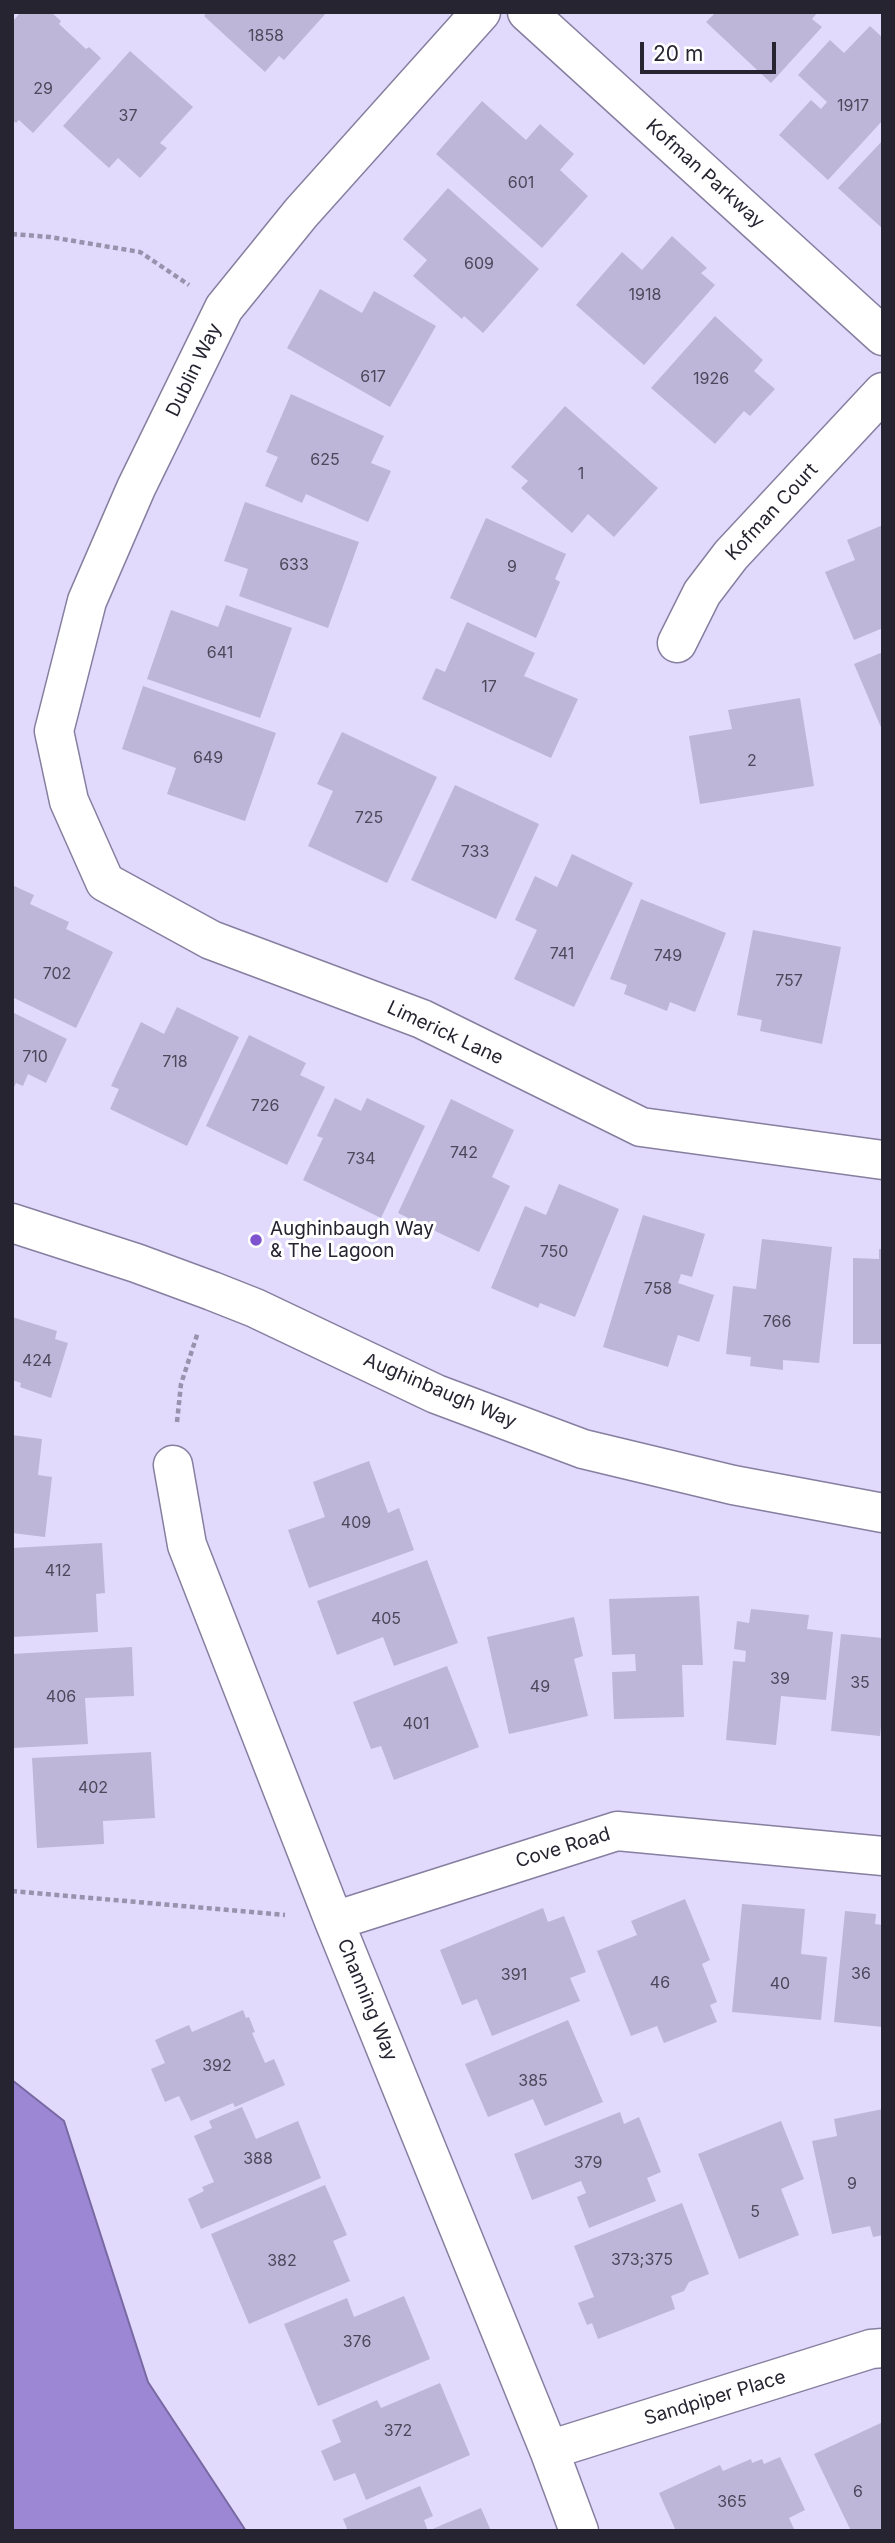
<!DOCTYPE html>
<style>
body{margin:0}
#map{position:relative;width:895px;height:2543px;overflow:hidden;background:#e2dafd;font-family:Inter,sans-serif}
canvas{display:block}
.frame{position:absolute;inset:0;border:14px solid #272431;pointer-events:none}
.scale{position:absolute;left:640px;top:42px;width:136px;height:32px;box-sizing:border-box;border:4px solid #272431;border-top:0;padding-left:9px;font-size:21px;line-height:24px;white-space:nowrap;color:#272431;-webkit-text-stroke:5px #fff;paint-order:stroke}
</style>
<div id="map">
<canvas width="895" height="2543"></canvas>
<div class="frame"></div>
<div class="scale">20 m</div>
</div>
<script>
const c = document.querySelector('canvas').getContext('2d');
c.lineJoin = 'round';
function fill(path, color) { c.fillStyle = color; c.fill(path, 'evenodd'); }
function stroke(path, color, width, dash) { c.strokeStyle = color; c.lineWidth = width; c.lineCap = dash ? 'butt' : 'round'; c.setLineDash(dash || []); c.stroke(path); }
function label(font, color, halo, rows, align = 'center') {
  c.font = font + ' Inter,sans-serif'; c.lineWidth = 6; c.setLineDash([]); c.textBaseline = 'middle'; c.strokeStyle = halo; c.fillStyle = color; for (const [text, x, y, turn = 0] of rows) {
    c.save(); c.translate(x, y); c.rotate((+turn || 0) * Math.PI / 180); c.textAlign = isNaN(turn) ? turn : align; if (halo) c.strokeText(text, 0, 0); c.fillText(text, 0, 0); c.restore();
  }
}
const water = new Path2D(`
 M12 2080 64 2121 148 2382 246 2531H12Z`);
fill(water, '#9b87d4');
stroke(water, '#7869a3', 2);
fill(new Path2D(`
 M21 12H51L61 21 59 24 86 49 89 47 101 58 33 133 19 120 16 123 12 120V22Z
 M207 12H327L284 60 279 56 265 72 204 16Z
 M716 12H818L812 19 822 27 771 83 706 22Z
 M870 26 883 38V120L828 180 779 135 811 100 821 109 827 102 798 75 830 40 844 53Z
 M130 51 193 107 160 143 167 148 140 178 118 158 109 168 63 126Z
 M482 101 526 140 540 124 574 154 560 170 588 196 542 248 436 154Z
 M883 140V229L838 188Z
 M448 188 539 269 483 333 464 316 462 319 413 276 427 260 403 239Z
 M672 236 707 268 701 273 715 285 644 365 576 305 622 252 642 270Z
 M320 289 362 313 374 291 436 326 390 407 287 348Z
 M715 316 763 360 754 371 775 389 750 416 744 411 715 444 651 388Z
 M291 394 384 436 371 463 391 471 368 522 306 494 302 503 265 486 278 457 266 452Z
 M565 406 658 488 614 537 588 514 572 533 521 488 528 481 511 467Z
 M245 502 359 542 328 628 239 596 248 569 224 561Z
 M486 518 566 554 555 579 560 582 536 638 450 598Z
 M883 525V628L854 640 825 572 855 560 847 540Z
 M226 605 292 628 260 718 147 679 171 610 218 627Z
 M467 622 535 653 524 676 578 699 551 758 422 699 436 668 445 672Z
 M883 652V732L854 664Z
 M143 686 276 733 245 821 167 794 176 768 122 749Z
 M800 698 814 786 700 804 689 736 732 729 728 710Z
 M342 732 437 777 387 883 308 846 333 791 317 784Z
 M455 785 539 824 496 919 411 880Z
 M572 854 633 883 574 1007 514 979 537 930 515 920 535 876 557 887Z
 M12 885 34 895 30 904 69 922 66 929 113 952 76 1028 12 997Z
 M641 899 726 933 695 1012 670 1002 667 1011 624 994 627 985 610 979Z
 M753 930 841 947 822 1044 760 1031 762 1020 737 1015Z
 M177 1007 239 1037 187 1146 110 1109 119 1089 111 1086 141 1022 164 1034Z
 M12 1012 67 1039 46 1083 28 1074 23 1086 16 1083 12 1091Z
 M249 1035 306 1063 300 1075 325 1087 287 1165 206 1126Z
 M335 1098 361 1111 367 1098 425 1126 381 1218 303 1180 323 1138 317 1136Z
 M451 1099 514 1130 492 1177 510 1186 479 1252 398 1213Z
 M559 1184 619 1209 575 1317 540 1303 538 1308 491 1288 525 1206 546 1215Z
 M643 1215 705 1234 692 1277 681 1274 678 1283 714 1295 699 1342 678 1335 668 1367 603 1347Z
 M762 1239 832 1247 819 1363 783 1360V1370L750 1366 751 1357 726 1354 733 1286 756 1289Z
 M879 1249H883V1344H853V1258L879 1259Z
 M12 1317 57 1331 55 1339 68 1343 51 1398 20 1387 21 1383 12 1380Z
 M12 1435 42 1439 38 1475 52 1477 45 1537 12 1533Z
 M369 1461 388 1513 399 1508 414 1550 309 1588 288 1530 325 1517 313 1482Z
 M102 1543 105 1593 96 1594 98 1632 12 1637V1548Z
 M427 1560 458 1643 394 1666 383 1637 337 1655 317 1601Z
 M699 1596 703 1665H682L684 1717 614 1719 612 1672 636 1671 635 1654 612 1655 609 1599Z
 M751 1609 809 1615 807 1629 833 1632 826 1700 781 1696 776 1745 726 1740 733 1661 745 1662 746 1651 734 1649 737 1621 749 1623Z
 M574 1617 583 1656 574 1659 588 1716 509 1734 487 1637Z
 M841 1634 883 1638V1727H881L880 1736 831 1731Z
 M132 1647 134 1696 85 1698 88 1744 12 1748V1654Z
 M447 1666 479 1747 394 1780 381 1746 371 1749 353 1702Z
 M151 1752 155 1818 103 1821 104 1844 37 1848 32 1758Z
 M685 1899 710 1960 702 1964 717 2002 710 2005 717 2022 664 2043 657 2026 631 2036 597 1951 637 1935 631 1921Z
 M742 1904 805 1909 801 1954 827 1957 821 2020 732 2012Z
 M543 1908 548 1922 564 1916 586 1972 570 1978 580 2001 492 2036 477 1999 462 2005 440 1950Z
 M845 1911 876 1914 875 1924 883 1925V2027L834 2022Z
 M243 2010 246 2018 249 2017 255 2032 252 2033 265 2063 274 2059 285 2085 235 2107 233 2103 191 2121 179 2096 165 2102 151 2069 165 2063 155 2040 189 2025 192 2032Z
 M568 2020 603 2102 545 2126 533 2099 488 2117 465 2064Z
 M242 2107 256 2139 298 2121 321 2178 201 2229 188 2199 204 2191 202 2187 214 2182 194 2136 212 2128 209 2121Z
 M883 2109V2235L873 2237 870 2226 832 2234 812 2141 837 2136 834 2119Z
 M620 2112 624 2124 639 2117 661 2172 647 2178 656 2201 589 2228 577 2197 586 2193 581 2181 532 2200 514 2154Z
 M781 2121 804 2179 781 2189 799 2235 739 2259 698 2154Z
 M325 2185 347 2235 333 2241 350 2281 249 2324 211 2234Z
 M682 2203 709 2274 689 2282 684 2291 671 2296 675 2309 598 2339 592 2323 587 2325 578 2303 594 2297 574 2246Z
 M404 2296 430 2359 318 2406 284 2324 347 2298 354 2317Z
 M440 2383 470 2455 366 2500 355 2473 334 2481 321 2451 341 2442 332 2420 377 2400 381 2408Z
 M883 2422V2531H851L814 2454Z
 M780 2457 805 2510 789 2518 795 2531H676L659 2493 720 2465 723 2471 751 2459 752 2463 762 2459 764 2464Z
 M420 2486 433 2516 424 2520 428 2531 481 2508 491 2531H348L343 2519Z`), '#bdb6d8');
const minor = new Path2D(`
 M481 12 301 213 224 308 136 488 87 601 54 731 69 801 105 882 211 940 422 1019 641 1127 883 1160
 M527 12 883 336
 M677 643 702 593 731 555 883 392
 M173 1465 187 1545 334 1921 549 2450 579 2531
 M334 1921 617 1831 883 1856
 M549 2450 871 2349 883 2348`);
const major = new Path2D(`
 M12 1223 136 1263 212 1291 255 1308 436 1394 583 1449 733 1485 883 1513`);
stroke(minor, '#867f9f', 41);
stroke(major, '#867f9f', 41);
stroke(new Path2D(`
 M12 234 50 237 140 252 189 285
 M177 1422 181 1384 198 1332
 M12 1891 285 1915`), '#9892ac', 4.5, [5, 3.5]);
stroke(minor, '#fff', 38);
stroke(major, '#fff', 38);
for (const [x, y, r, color] of [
 [256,1240,7,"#7d54cd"]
]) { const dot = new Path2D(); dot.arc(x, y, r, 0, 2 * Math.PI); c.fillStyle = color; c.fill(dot); stroke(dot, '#fff', 2.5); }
label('16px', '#4c485b', null, [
 ["1858",266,36],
 ["29",43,89],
 ["1917",853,106],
 ["37",128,116],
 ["601",521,183],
 ["609",479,264],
 ["1918",645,295],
 ["617",373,377],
 ["1926",711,379],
 ["625",325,460],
 ["1",581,474],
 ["633",294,565],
 ["9",512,567],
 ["641",220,653],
 ["17",489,687],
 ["649",208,758],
 ["2",752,761],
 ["725",369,818],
 ["733",475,852],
 ["741",562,954],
 ["749",668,956],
 ["702",57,974],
 ["757",789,981],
 ["710",35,1057],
 ["718",175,1062],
 ["726",265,1106],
 ["742",464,1153],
 ["734",361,1159],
 ["750",554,1252],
 ["758",658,1289],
 ["766",777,1322],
 ["424",37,1361],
 ["409",356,1523],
 ["412",58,1571],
 ["405",386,1619],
 ["39",780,1679],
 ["35",860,1683],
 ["49",540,1687],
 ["406",61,1697],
 ["401",416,1724],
 ["402",93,1788],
 ["36",861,1974],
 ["391",514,1975],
 ["46",660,1983],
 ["40",780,1984],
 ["392",217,2066],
 ["385",533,2081],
 ["388",258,2159],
 ["379",588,2163],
 ["9",852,2184],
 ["5",755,2212],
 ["373;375",642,2260],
 ["382",282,2261],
 ["376",357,2342],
 ["372",398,2431],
 ["6",858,2492],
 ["365",732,2502]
]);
label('19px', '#272431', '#fff', [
 ["Kofman Parkway",705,174,42],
 ["Dublin Way",194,370,-64],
 ["Kofman Court",772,512,-47],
 ["Limerick Lane",445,1033,25],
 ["Aughinbaugh Way",440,1391,23],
 ["Cove Road",563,1848,-17],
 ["Channing Way",367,2000,68],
 ["Sandpiper Place",715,2398,-17]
]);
label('19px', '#272431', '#fff', [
 ["Aughinbaugh Way",270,1229],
 ["& The Lagoon",270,1251]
], 'left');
</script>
